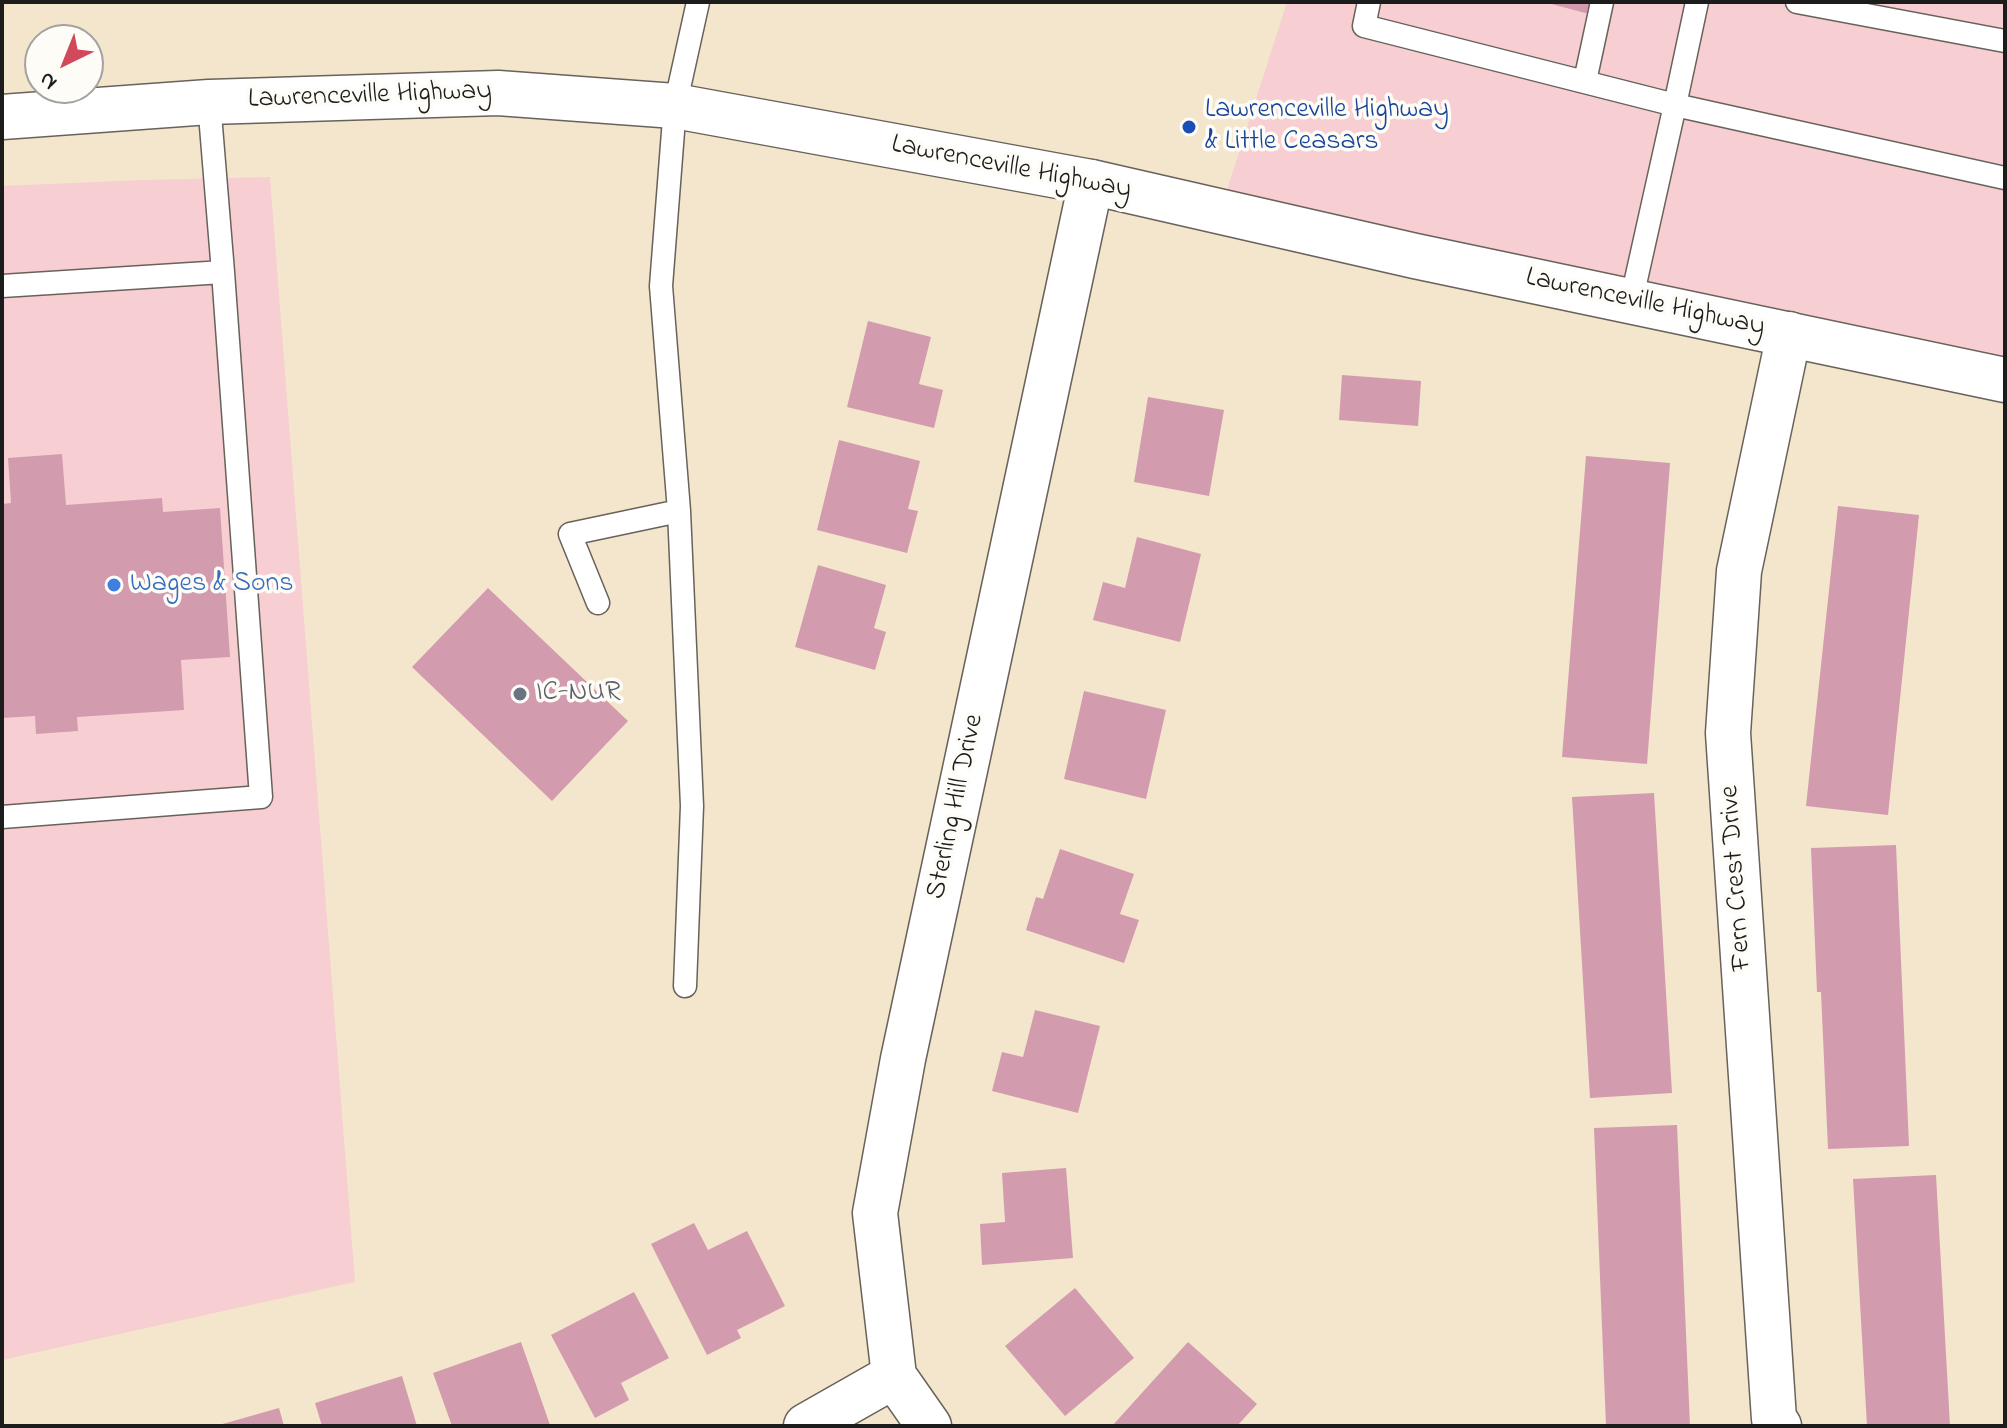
<!DOCTYPE html>
<style>
body{margin:0}
#map{position:relative;width:2007px;height:1428px;overflow:hidden;background:#f4e5cd;font-family:"Indie Flower",sans-serif}
canvas{display:block}
.frame{position:absolute;inset:0;border:4px solid #1c1c1c;pointer-events:none}
.north{position:absolute;left:24px;top:24px;width:80px;height:80px;box-sizing:border-box;background:#fdfcf7;border:2px solid #a3a29f;border-radius:50%;rotate:223deg;font-size:22px;font-weight:700;line-height:32px;text-align:center;color:#1c1c1c}
.north::after{content:'';display:block;margin:auto;width:28px;height:36px;background:#d1495b;clip-path:polygon(50% 0,100% 100%,50% 72%,0 100%)}
</style>
<div id="map">
<canvas width="2007" height="1428"></canvas>
<div class="frame"></div>
<div class="north">N</div>
</div>
<script>
const c = document.querySelector('canvas').getContext('2d');
c.lineJoin = 'round';
function fill(path, color) { c.fillStyle = color; c.fill(path, 'evenodd'); }
function stroke(path, color, width, dash) { c.strokeStyle = color; c.lineWidth = width; c.lineCap = dash ? 'butt' : 'round'; c.setLineDash(dash || []); c.stroke(path); }
function label(font, color, halo, rows, align = 'center') {
  c.font = font + ' "Indie Flower",sans-serif'; c.lineWidth = 7; c.setLineDash([]); c.textBaseline = 'middle'; c.strokeStyle = halo; c.fillStyle = color; for (const [text, x, y, turn = 0] of rows) {
    c.save(); c.translate(x, y); c.rotate((+turn || 0) * Math.PI / 180); c.textAlign = isNaN(turn) ? turn : align; if (halo) c.strokeText(text, 0, 0); c.fillText(text, 0, 0); c.restore();
  }
}
fill(new Path2D(`
 M1287 2H2005V379L1218 218Z
 M270 177 355 1282 2 1360V186L142 180Z`), '#f7cfd3');
fill(new Path2D(`
 M1544 2H1592L1589 14Z
 M868 321 931 337 919 384 943 390 934 428 847 407Z
 M1342 375 1421 381 1418 426 1339 420Z
 M1148 397 1224 410 1209 496 1134 482Z
 M839 440 920 461 908 509 918 511 907 553 817 530Z
 M62 454 66 505 162 498 163 512 220 508 230 657 181 660 184 710 77 717 78 731 36 734 35 716 2 718V504L11 503 8 458Z
 M1586 456 1670 463 1647 764 1562 757Z
 M1838 506 1919 515 1888 815 1806 806Z
 M1137 537 1201 554 1180 642 1093 620 1103 582 1125 588Z
 M818 565 886 585 874 628 886 632 875 670 795 647Z
 M488 588 628 721 552 801 412 667Z
 M1084 691 1166 710 1146 799 1064 779Z
 M1654 793 1672 1093 1590 1098 1572 797Z
 M1896 845 1909 1146 1828 1149 1821 992H1817L1811 848Z
 M1060 849 1134 874 1120 914 1139 920 1124 963 1026 930 1036 897 1043 899Z
 M1035 1010 1100 1026 1078 1113 992 1091 1002 1052 1023 1057Z
 M1677 1125 1690 1426H1606L1594 1128Z
 M1066 1168 1073 1258 982 1265 980 1224 1005 1222 1002 1173Z
 M1936 1175 1950 1426H1867L1853 1179Z
 M694 1223 708 1250 747 1231 785 1306 737 1330 741 1338 707 1355 651 1244Z
 M1075 1288 1134 1358 1065 1416 1005 1346Z
 M634 1292 669 1358 621 1383 629 1400 595 1418 551 1335Z
 M521 1342 550 1425 546 1426H452L433 1373Z
 M1188 1342 1257 1404 1237 1426H1112Z
 M402 1376 417 1426H322L315 1403Z
 M279 1408 284 1426H219V1425Z`), '#d39bae');
const service = new Path2D(`
 M1369 2 1364 26 1675 105 1697 2
 M1797 2 2005 41
 M1585 81 1602 2
 M2 286 223 272
 M1631 302 1675 105 2005 178
 M598 603 570 534 679 511
 M2 817 261 797 223 272 209 102
 M685 986 692 806 679 511 661 286 675 106 698 2`);
const minor = new Path2D(`
 M806 1426 894 1376
 M929 1426 894 1376 875 1213 903 1059 1091 182
 M1779 1426 1774 1419 1728 733 1739 571 1789 334`);
const primary = new Path2D(`
 M2 117 209 102 498 93 675 106 1091 182 1415 256 2005 380`);
stroke(service, '#68625a', 25);
stroke(minor, '#68625a', 47);
stroke(primary, '#68625a', 47);
stroke(service, '#fff', 22);
stroke(minor, '#fff', 44);
stroke(primary, '#fff', 44);
for (const [x, y, r, color] of [
 [1189,127,8,"#1a4fb4"],
 [114,585,8,"#3f7fe0"],
 [520,694,8,"#6b7280"]
]) { const dot = new Path2D(); dot.arc(x, y, r, 0, 2 * Math.PI); c.fillStyle = color; c.fill(dot); stroke(dot, '#fdfcf7', 3); }
label('28px', '#1c1c1c', '#fdfcf7', [
 ["Lawrenceville Highway",370,97,-2],
 ["Lawrenceville Highway",1011,169,11],
 ["Lawrenceville Highway",1645,304,12],
 ["Sterling Hill Drive",957,807,-78],
 ["Fern Crest Drive",1738,878,-94]
]);
label('28px', '#164399', '#fdfcf7', [
 ["Lawrenceville Highway",1205,111],
 ["& Little Ceasars",1205,143]
], 'left');
label('28px', '#366cbe', '#fdfcf7', [
 ["Wages & Sons",130,585]
], 'left');
label('28px', '#5b616d', '#fdfcf7', [
 ["IC-NUR",536,694]
], 'left');
</script>
